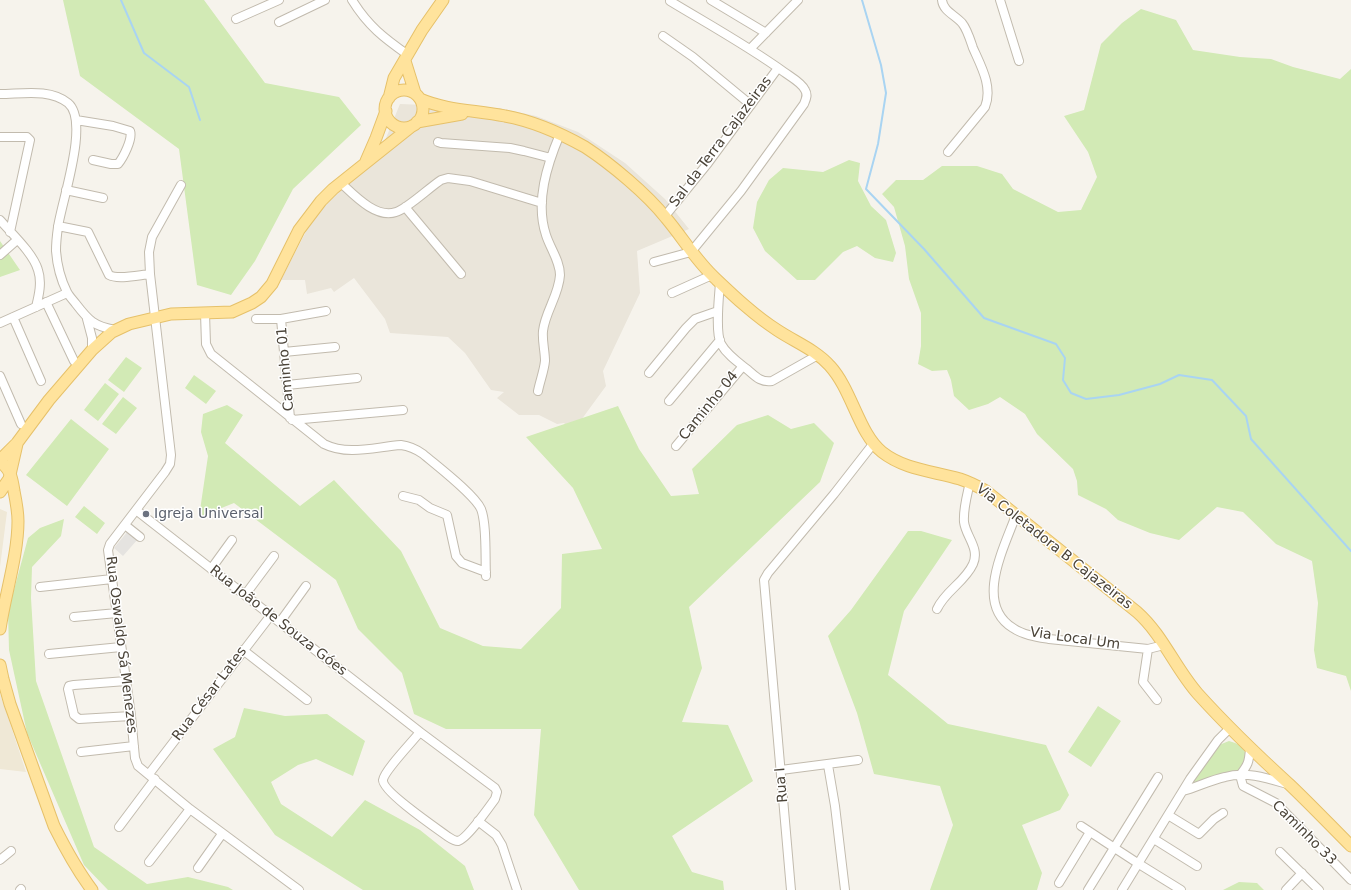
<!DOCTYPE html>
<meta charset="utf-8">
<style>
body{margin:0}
canvas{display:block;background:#f6f3ec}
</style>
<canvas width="1351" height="890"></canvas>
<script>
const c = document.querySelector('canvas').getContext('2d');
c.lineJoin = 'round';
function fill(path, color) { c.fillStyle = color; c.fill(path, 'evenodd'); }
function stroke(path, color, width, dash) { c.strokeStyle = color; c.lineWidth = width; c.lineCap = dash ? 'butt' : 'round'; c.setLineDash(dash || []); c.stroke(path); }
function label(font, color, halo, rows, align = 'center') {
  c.font = font + ' "DejaVu Sans",sans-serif'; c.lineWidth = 3; c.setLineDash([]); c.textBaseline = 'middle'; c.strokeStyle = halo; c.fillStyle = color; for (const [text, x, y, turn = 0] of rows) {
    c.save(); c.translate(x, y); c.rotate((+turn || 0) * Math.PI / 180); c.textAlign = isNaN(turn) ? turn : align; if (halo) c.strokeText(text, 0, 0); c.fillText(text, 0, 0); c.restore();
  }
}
fill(new Path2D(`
 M400 104 499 108 536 116 578 132 625 163 665 199 689 229 637 251 640 293 603 371 606 386 576 427 570 429 564 423 557 424 539 415H519L497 398 504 392 491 390 465 353 448 337 390 333 385 319 354 278 334 292 331 288 307 294 305 280H281L312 220 346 183 379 155Z`), '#eae5da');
fill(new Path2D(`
 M0 509 7 512 0 567Z
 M0 694 5 708 26 772 0 769Z`), '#efe8d6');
fill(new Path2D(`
 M63 0H204L265 83 339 97 361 125 293 189 255 261 231 295 197 285 179 149 80 76Z
 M1141 9 1176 20 1193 50 1240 57 1271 59 1293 67 1340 79 1351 69V691L1346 676 1317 668 1314 650 1318 603 1312 561 1276 544 1243 512 1217 507 1179 540 1150 533 1118 520 1106 509 1078 495 1077 481 1073 469 1037 434 1025 414 1000 397 988 404 969 410 954 396 951 380 947 370 932 371 918 364 921 346V313L909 279 905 246 894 207 882 194 896 180H923L942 166H977L1002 174 1013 189 1058 212 1081 210 1097 177 1088 152 1064 116 1084 110 1101 44 1122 23Z
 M849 160 860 163 858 181 871 206 886 220 896 253 893 262 875 258 857 246 843 252 815 280H797L765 251 753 228 757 202 769 180 783 168 823 172Z
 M0 241 20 270 0 277Z
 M126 357 142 368 124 392 108 380Z
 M194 375 216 391 206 404 185 388Z
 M105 383 119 394 98 421 84 410Z
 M123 397 137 408 116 434 102 424Z
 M227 405 243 415 225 443 300 506 334 480 401 551 440 628 483 646 521 649 561 608 562 554 602 549 573 488 526 437 618 406 639 449 671 496 699 494 692 469 737 425 768 415 791 429 814 423 834 443 820 482 689 607 702 668 682 722 728 725 753 781 672 836 692 872 723 881 724 890H579L534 815 541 729H446L414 714 402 673 358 629 336 580 234 503 199 517 208 456 201 432 203 414Z
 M71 419 109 449 67 506 26 475Z
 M84 506 105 523 97 534 75 517Z
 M64 519 61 536 32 567 31 598 36 681 94 847 147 884 188 877 228 887 233 890H108L84 865 27 733 9 650 8 612 28 538 40 528Z
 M908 531H921L952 540 904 611 888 675 948 724 1046 745 1069 795 1060 810 1022 825 1042 873 1037 890H930L953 825 940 786 874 774 857 713 828 636 851 610Z
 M1098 706 1121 721 1091 767 1068 752Z
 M244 708 285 716 327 714 365 741 353 776 316 759 298 765 271 782 281 804 332 837 365 800 420 830 465 866 474 890H363L275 835 213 749 235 737Z
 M1229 741C1237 743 1247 748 1246 758 1245 763 1240 769 1237 773L1191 784 1219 745Z
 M1239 882 1257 883 1264 890H1223Z`), '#d2eab5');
fill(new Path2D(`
 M128 531 138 539 123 556 114 548Z`), '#e5e3e0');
stroke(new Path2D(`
 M121 0 144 53 189 87 200 120
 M862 0 881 65 886 93 878 144 866 189 924 249 984 318 1056 344 1065 358 1063 380 1071 393 1086 399 1119 395 1160 384 1179 375 1212 380 1246 416 1251 439 1351 551`), '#a9d4f2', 2);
const minor = new Path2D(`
 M352 0C368 26 384 38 408 55
 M711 0 766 33
 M942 0C943 11 955 15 962 23 967 29 970 39 973 48 981 66 993 87 985 107L948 152
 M1000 0 1019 61
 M236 19 279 0
 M279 22 325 0
 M663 36 693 57 751 105
 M750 49 798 0
 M0 94C21 94 50 88 68 103 90 121 62 200 58 227 57 234 56 243 56 251 57 264 61 280 67 292 69 296 73 300 76 304 89 321 94 326 115 330
 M76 120 113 126 130 131C133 139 123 158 118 164H111L93 160
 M0 137H27L30 140 10 232
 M438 142 441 143 510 148 524 151 551 158
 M341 183C354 195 376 219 396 212 407 209 430 187 441 180L448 178 470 181 542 203
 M181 185 152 237 149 252 150 274 171 455 170 464 165 472 110 544 108 550 131 716 135 758 138 766 190 809 299 890
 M66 190 103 198
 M405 207 461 274
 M665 216 708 163 778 68
 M0 220C12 234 33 253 38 270 42 282 39 295 36 307
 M58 226 88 232 109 275C118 280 139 275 150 274
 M0 255 17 240
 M654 262 691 252 741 191 804 104C806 99 808 95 805 90 802 83 791 77 784 72 748 46 708 24 670 1
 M720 283C719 297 715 332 721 344 727 355 739 363 748 370 755 376 761 383 772 381L818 355
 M672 293 712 275
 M46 302 74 361
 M205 313 206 344 211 354 324 444C348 456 375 447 401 445 409 446 416 449 423 454 437 466 474 494 481 509 487 524 485 559 486 576
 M13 317 41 381
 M87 319 92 338V350
 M256 319H281L326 311
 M281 319 290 418
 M0 323 67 293
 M284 352 335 347
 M649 373 686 328 695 319 718 311
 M0 376 21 424
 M287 385 357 378
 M538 391C540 381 544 371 545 361 545 351 542 341 543 331 545 312 559 295 560 275 560 261 550 248 546 235 535 202 547 165 560 134
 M669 401 720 340
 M292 420 403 410
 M676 446 743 366
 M403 496 419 500 430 508 447 515 456 556 462 563 486 572
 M136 510 420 732 495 788 497 792 495 799C489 807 467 839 458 841 454 841 450 838 447 836 436 828 382 791 383 780 384 771 413 741 420 732
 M1016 515C1004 548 974 604 1013 628 1023 635 1037 637 1049 639L1148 649 1164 645
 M125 525 140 537
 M211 569 232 540
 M40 587 112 579
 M245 595 274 556
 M937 609C945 591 965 582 973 564 980 548 966 537 964 522 963 509 967 496 970 482
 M74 617 117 613
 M280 622 306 586
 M1148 649 1143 682 1157 700
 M243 650 307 700
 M49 654 121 647
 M126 681 74 685 69 686 68 689 74 715 79 719 131 716
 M81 752 134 746
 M828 765 835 806 845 890
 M781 770 858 760
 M149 774 271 615
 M1240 775 1243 786 1276 803 1351 880
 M1240 775C1248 765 1249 762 1250 749
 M1183 791C1197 787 1211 780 1225 777 1246 771 1267 778 1287 784
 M1168 815 1199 834 1214 819 1223 813
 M478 821 496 835 502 845 517 890
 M1081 826 1139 864 1181 890
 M119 827 155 779
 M1154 839 1197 866
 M1280 852 1319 890
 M0 860 11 851
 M149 862 190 809
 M198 868 222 834
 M1059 883 1090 832
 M20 890 21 889
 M791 890 764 580 768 573 834 494 873 444
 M1088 890 1158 777
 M1122 890 1190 779 1218 740 1230 728
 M1286 890 1302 873`);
const major = new Path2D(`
 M405 61 415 93
 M385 109a19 19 0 1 1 38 0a19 19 0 1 1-38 0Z
 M389 98 394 78 422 30 443 0
 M420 99C448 111 476 110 505 116 533 121 560 133 585 147 611 164 647 194 666 218 683 238 696 261 716 279 735 297 755 316 777 330 795 342 816 350 830 366 852 390 859 434 882 452 905 470 933 471 960 479 969 482 977 486 986 491L1137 612C1163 635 1175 668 1198 694 1227 726 1257 755 1289 784 1310 804 1330 825 1351 846
 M417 122 462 114
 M366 161 376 138 386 111
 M0 460 17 443 49 400 92 350 112 332 129 324 171 314 232 312 252 303 261 297 272 284 299 230 321 201 333 189 412 126
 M0 462C11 469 12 479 14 491 16 501 18 511 18 521 18 555 5 595 0 629
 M0 492 9 479 17 444
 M0 665 3 679 10 704 54 826C65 848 77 870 92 890`);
stroke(minor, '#c2bbae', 10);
stroke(major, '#e6c16a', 13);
stroke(minor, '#fff', 8);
stroke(major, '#ffe39c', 11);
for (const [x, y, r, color] of [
 [146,514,4,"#6b7280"]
]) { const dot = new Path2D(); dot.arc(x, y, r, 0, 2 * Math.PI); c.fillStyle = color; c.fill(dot); stroke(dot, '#fff', 1.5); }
label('14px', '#4b4439', '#fff', [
 ["Sal da Terra Cajazeiras",721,142,-53],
 ["Caminho 01",286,369,-95],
 ["Caminho 04",709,406,-51],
 ["Via Coletadora B Cajazeiras",1054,547,38],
 ["Rua João de Souza Góes",278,621,38],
 ["Via Local Um",1075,639,8],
 ["Rua Oswaldo Sá Menezes",121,645,83],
 ["Rua César Lates",210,694,-53],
 ["Rua I",782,785,-95],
 ["Caminho 33",1304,833,45]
]);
label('14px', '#5b616d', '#fff', [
 ["Igreja Universal",154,514]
], 'left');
</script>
